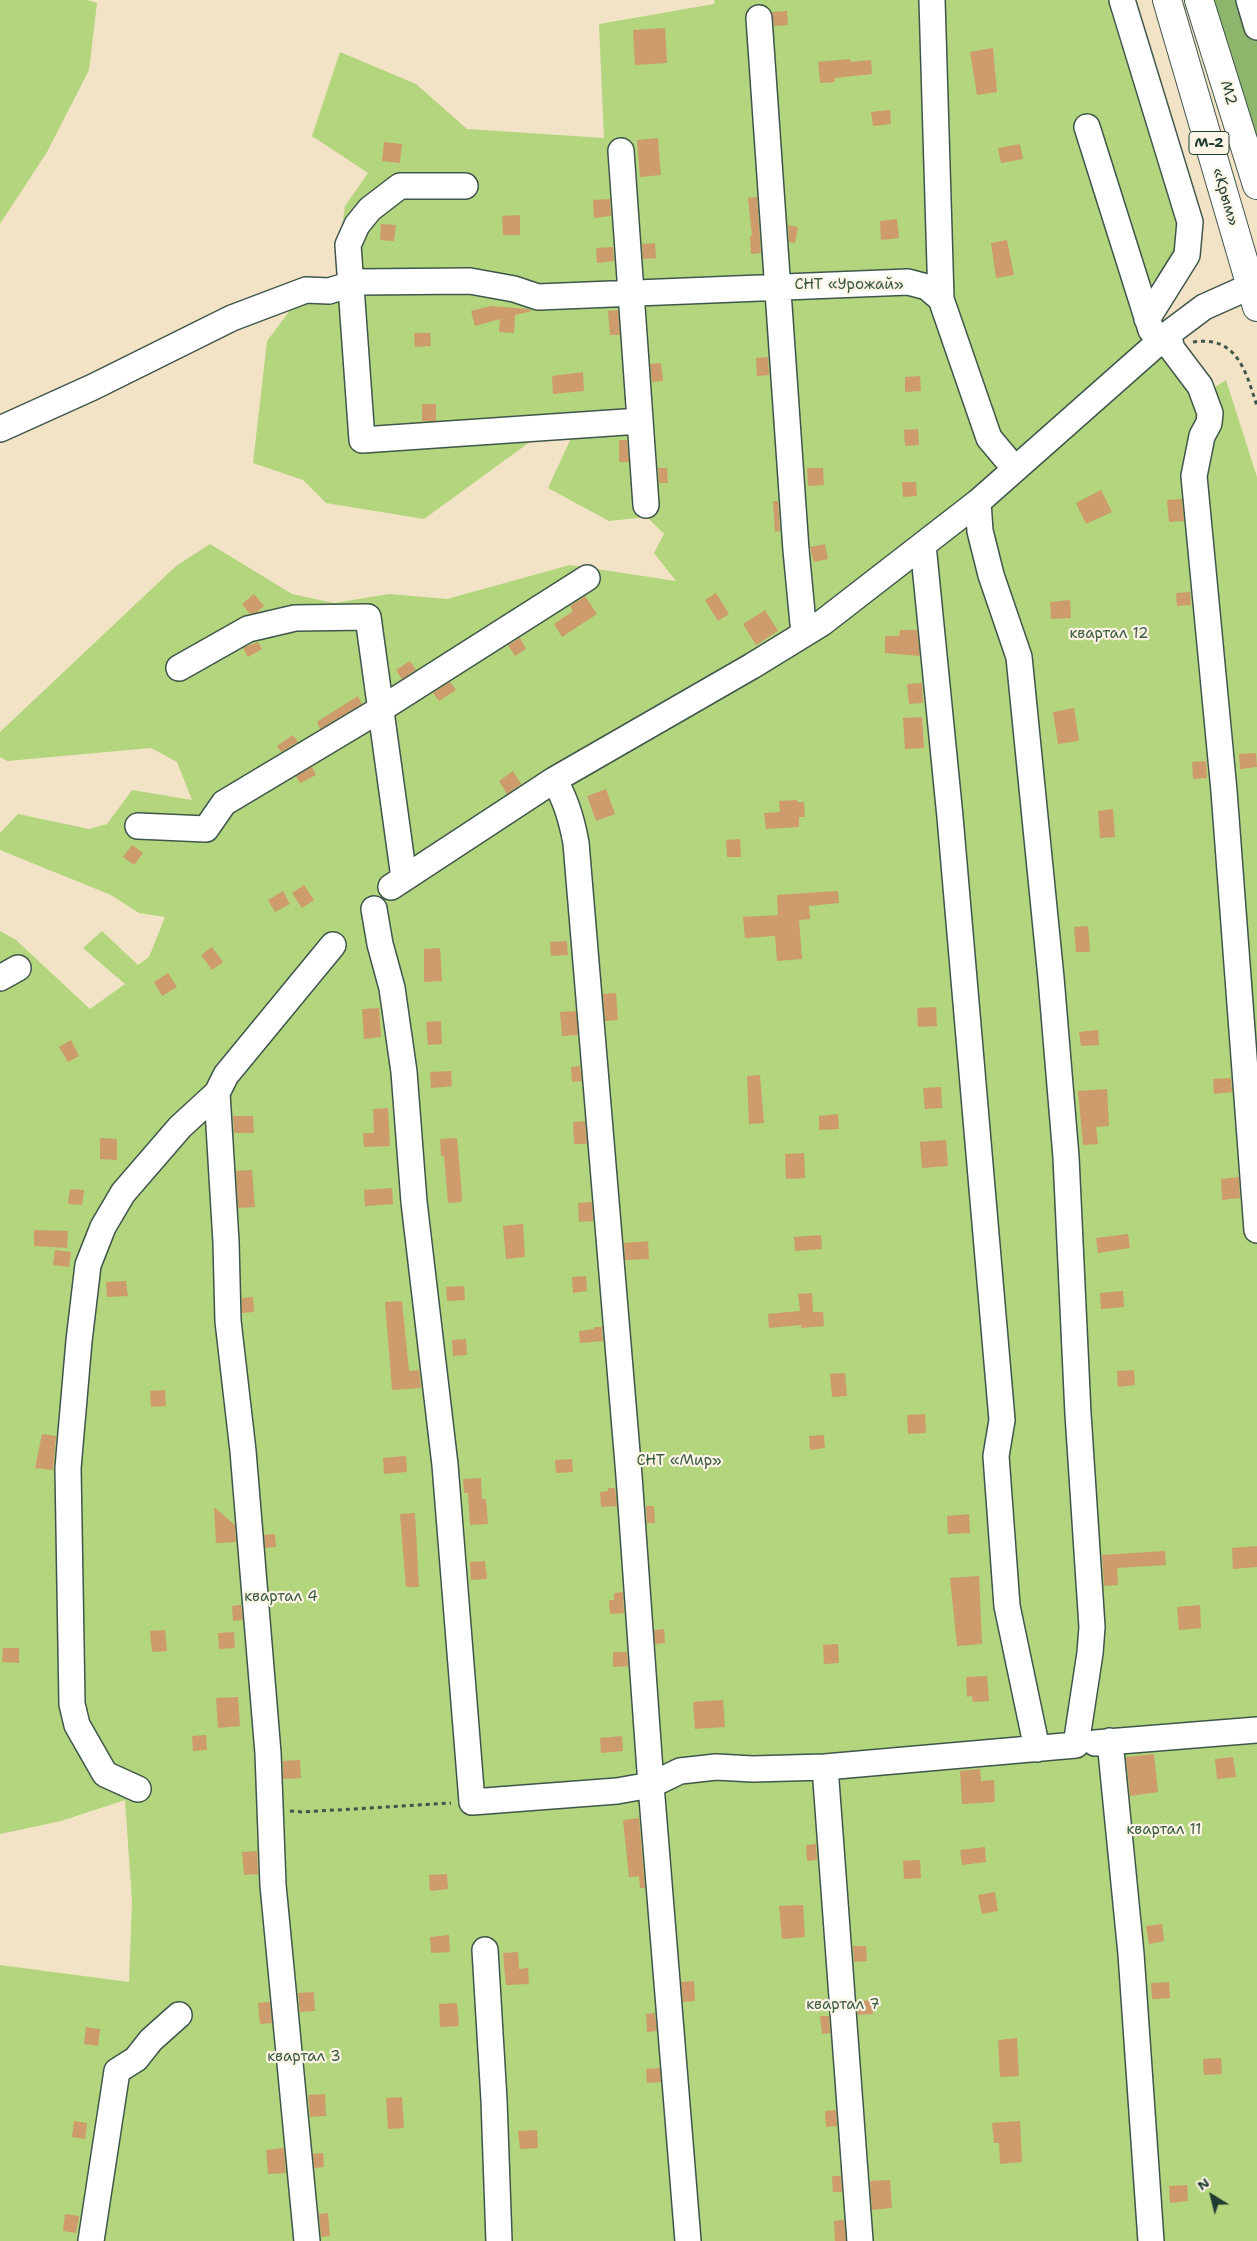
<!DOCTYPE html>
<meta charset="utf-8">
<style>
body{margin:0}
#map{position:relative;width:1257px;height:2241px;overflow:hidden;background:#f2e3c6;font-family:"Shantell Sans",sans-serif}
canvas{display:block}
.north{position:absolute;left:1187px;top:2171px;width:50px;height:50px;-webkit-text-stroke:4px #fcf5e5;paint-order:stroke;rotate:324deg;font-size:14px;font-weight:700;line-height:20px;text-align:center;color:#1f3d34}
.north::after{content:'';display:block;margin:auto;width:18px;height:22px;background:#1f3d34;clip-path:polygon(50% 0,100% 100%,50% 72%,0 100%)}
</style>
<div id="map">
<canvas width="1257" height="2241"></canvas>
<div class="north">N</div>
</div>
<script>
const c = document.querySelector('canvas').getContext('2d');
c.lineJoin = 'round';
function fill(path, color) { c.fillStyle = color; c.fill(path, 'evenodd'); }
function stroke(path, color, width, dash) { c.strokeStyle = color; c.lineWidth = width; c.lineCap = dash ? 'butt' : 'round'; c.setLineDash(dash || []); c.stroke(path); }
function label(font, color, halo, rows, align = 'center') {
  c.font = font + ' "Shantell Sans",sans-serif'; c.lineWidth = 4.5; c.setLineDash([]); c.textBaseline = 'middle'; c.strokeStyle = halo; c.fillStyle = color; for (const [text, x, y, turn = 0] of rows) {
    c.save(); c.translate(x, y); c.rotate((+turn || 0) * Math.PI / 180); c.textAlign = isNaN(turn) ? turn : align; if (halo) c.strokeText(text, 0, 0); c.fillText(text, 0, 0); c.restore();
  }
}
fill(new Path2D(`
 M0 0H87L97 3 89 70 47 152 0 224Z
 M715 0H1120L1182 218 1179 249 1149 287 1192 402 1226 380 1257 477V2241H0V1965L129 1982 132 1901 125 1800 61 1821 0 1834V931L16 940 90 1009 125 984 83 948 102 931 138 965 149 957 165 917 139 913 111 895 0 850V833L18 814 89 829 107 824 132 790 192 800 177 762 151 748 7 761 0 757V732L176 566 210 544 292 594 334 603 389 594 447 599 570 565 676 581 654 553 664 534 647 517 609 521 548 488 572 436 534 439 424 519 326 503 303 480 253 463 267 341 306 289 342 276 339 246 345 206 368 173 312 136 340 52 416 84 467 129 604 138 599 24 714 4Z`), '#b2d57d');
fill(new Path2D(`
 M1199 0H1243L1257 38V168Z`), '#8db66c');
fill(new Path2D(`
 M787 11 788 25 774 26 772 12Z
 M665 28 667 63 635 65 633 30Z
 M993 48 997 92 977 95 970 52Z
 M850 59 851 62 871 60 872 74 835 78V82L820 83 818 62Z
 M890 110 891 124 873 126 871 112Z
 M658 138 661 175 640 177 637 140Z
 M384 142 402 144 400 163 382 161Z
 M1020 144 1023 159 1001 163 998 148Z
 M757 197 761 253 751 254 750 236H752L748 198Z
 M610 199 611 216 594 218 593 200Z
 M520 215V235H503L502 216Z
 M897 219 899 238 881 240 880 221Z
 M381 224 396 225 394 241 380 240Z
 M788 225 798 227 795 243 789 242Z
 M1007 240 1014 275 996 278 991 243Z
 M655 243 656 258 643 259 642 244Z
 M613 247 614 261 597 263 596 248Z
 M491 306 528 309 532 311 515 315 514 333 499 332 500 319 475 326 471 311Z
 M618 310 620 335H610L608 311Z
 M414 333H430L431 346 415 347Z
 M768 357 769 375 757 376 756 358Z
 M661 363 663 381 652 382 650 364Z
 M583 372 584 391 553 394 552 376Z
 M920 376 921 391 905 392V377Z
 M422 404H436V421H422Z
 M918 429 919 445 905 446 904 430Z
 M619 440H627L629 462H619Z
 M658 468H667L668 483H659Z
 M807 468H823L824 485 808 486Z
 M902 482H916L917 496 903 497Z
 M1101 490 1112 512 1086 524 1076 503Z
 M1182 499 1184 521 1169 522 1167 500Z
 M773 501H778L780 531 775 532Z
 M825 544 828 559 814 562 810 547Z
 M1190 592 1191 605 1177 606 1176 593Z
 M716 593 729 614 718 621 705 600Z
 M254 594 264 606 257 612 250 614 242 604Z
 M585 596 597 614 562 637 554 624 573 611 570 606Z
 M1070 600 1071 618 1051 619 1050 602Z
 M765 610 778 631 756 645 743 624Z
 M900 630H917L920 656 885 653V636H899Z
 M520 638 526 649 515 656 508 645Z
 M258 642 262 649 248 657 243 648Z
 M410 661 416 670 402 679 396 670Z
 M450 682 456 690 439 701 433 693Z
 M922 683 923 703 909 704 907 684Z
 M358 696 362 704 320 729 317 722Z
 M1074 708 1079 741 1058 744 1053 712Z
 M922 717 924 748 905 749 903 718Z
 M293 735 298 742 281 752 277 746Z
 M1256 753 1257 767 1240 769 1239 754Z
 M1206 761 1207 778 1193 779 1192 762Z
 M312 767 316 775 300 783 296 776Z
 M513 771 521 784 507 794 499 781Z
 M606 789 615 814 596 821 587 796Z
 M797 800V802H804L805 817H799V827L766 829 764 813 780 812 779 801Z
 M1113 809 1115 837 1100 838 1098 811Z
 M740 839 741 857H727L726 840Z
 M132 845 143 853 134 865 123 857Z
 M304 885 314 900 302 908 292 893Z
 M283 891 290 904 275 912 268 900Z
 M838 891 839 903 809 906 810 919 799 920 802 959 777 961 775 936 745 938 743 917 778 915 777 895Z
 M1088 926 1090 952H1076L1074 927Z
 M567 941 568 955 551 956 550 942Z
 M212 947 223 962 212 970 201 955Z
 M440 948 442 981 424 982V949Z
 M168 973 177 987 162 996 154 982Z
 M616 993 618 1020 605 1021 603 994Z
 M936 1007 937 1026 918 1027 917 1008Z
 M379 1008 381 1037 364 1039 362 1009Z
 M576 1011 578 1035 562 1036 560 1012Z
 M441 1021 442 1044 428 1045 426 1022Z
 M1098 1030 1099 1045 1081 1046 1079 1032Z
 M71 1040 79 1056 68 1062 59 1047Z
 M580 1066 582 1081 572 1082 571 1067Z
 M451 1071 452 1086 431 1088 430 1072Z
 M760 1075 764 1123 749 1124 747 1076Z
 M1231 1078 1232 1092 1214 1094 1213 1079Z
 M941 1087 942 1108 925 1109 923 1088Z
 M1107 1089 1109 1126 1096 1127 1098 1144 1083 1145 1078 1091Z
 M388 1108 390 1146 364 1147 363 1133H374L373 1109Z
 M838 1114 839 1129 819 1130V1116Z
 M233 1116H253L254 1133H234Z
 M585 1121 587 1144H574L573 1122Z
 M100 1138 117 1139V1160L100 1159Z
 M457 1138 462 1195 461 1202 448 1203 444 1156H441L440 1139Z
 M946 1140 948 1166 922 1168 920 1142Z
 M804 1153 805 1178 786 1179 785 1154Z
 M252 1170 255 1207 238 1208 236 1171Z
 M1239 1177 1240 1198 1222 1200 1221 1179Z
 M392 1188 393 1204 365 1206 364 1190Z
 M70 1189 84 1190 82 1205 68 1204Z
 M592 1202 593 1221 579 1222 578 1203Z
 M523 1224 525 1257 506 1259 503 1226Z
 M34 1230 68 1231 67 1248 34 1246Z
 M1128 1234 1130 1248 1098 1253 1096 1238Z
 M821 1235 822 1249 795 1251 794 1237Z
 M648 1241 649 1259 625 1260 624 1243Z
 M55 1250 71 1252 69 1267 53 1265Z
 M586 1276 587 1291 573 1293 572 1277Z
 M126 1281 128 1296 107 1297 106 1282Z
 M464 1286 465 1300 447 1301 446 1287Z
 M1123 1291 1124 1307 1101 1309 1100 1293Z
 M812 1293 813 1312H823L824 1326 801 1328V1325L769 1328 768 1314 800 1311 798 1294Z
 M253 1297 254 1312 242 1313V1298Z
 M402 1301 409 1371 419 1370 421 1388 392 1390 385 1302Z
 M594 1327H602L603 1341 580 1343 579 1331 594 1329Z
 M466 1339 467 1355 453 1356 452 1340Z
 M1134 1370 1135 1385 1118 1387 1117 1371Z
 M845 1373 847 1396 832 1397 830 1374Z
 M165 1390 166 1406 151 1407 150 1391Z
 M925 1414 926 1433 908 1434 907 1415Z
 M42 1434 56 1436 53 1470 35 1468Z
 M824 1435 825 1448 810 1450 809 1436Z
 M406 1456 407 1472 384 1474 383 1458Z
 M572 1459 573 1472 556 1473 555 1460Z
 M481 1478 482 1499H486L488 1524 470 1525 468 1493H464L463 1479Z
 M608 1488H615L617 1506 601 1507 600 1492 608 1491Z
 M646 1506H654L655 1523H647Z
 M214 1507 235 1525 236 1542 216 1543Z
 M415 1513 419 1587H406L400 1514Z
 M969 1514 970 1533 948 1534 947 1516Z
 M275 1534 276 1547 265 1548 264 1535Z
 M1257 1546V1567L1233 1569 1232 1548Z
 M1165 1551 1166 1565 1117 1568 1118 1585 1104 1586 1102 1555Z
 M485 1561 487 1579 471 1580 470 1562Z
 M979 1576 982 1644 957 1646 950 1578Z
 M623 1592 624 1613 610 1614 609 1600H614V1593Z
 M241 1605 243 1620 233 1621 232 1606Z
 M1200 1605 1201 1628 1179 1630 1177 1607Z
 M664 1629 665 1643 655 1644 654 1630Z
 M165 1630 167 1651 152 1652 150 1631Z
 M234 1632 235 1648 219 1649 218 1633Z
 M838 1644 839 1663 824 1664 823 1645Z
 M3 1648H19V1663L2 1662Z
 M613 1652H627L628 1666 613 1667Z
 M987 1676 989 1701 973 1702 972 1696 967 1697 966 1677Z
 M238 1697 240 1726 218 1728 216 1698Z
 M723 1700 725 1727 695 1729 693 1702Z
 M206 1735 207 1750 193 1751 192 1736Z
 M622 1736 623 1751 601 1753 600 1738Z
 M1154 1754 1158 1792 1130 1796 1126 1757Z
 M1233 1757 1236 1777 1217 1779 1215 1759Z
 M300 1760 301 1778 283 1779V1761Z
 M980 1769 981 1781 994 1780 995 1802 962 1804 960 1771Z
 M639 1818 645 1888H640L639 1876 629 1877 623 1820Z
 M816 1844 817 1860 807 1861 806 1845Z
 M985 1847 986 1862 962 1865 960 1850Z
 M257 1851 258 1874 244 1875 242 1852Z
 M920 1860 921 1878 904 1879 903 1861Z
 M447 1874 448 1889 430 1891 429 1875Z
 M995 1892 998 1911 982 1914 978 1895Z
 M803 1905 805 1937 782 1939 779 1906Z
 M1162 1924 1164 1941 1149 1944 1146 1926Z
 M449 1935 450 1952 431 1953 430 1937Z
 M853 1946H866L867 1961 854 1962Z
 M518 1952 519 1969 528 1968 529 1984 506 1985 503 1953Z
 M694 1981 695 2001 683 2002 681 1982Z
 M1169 1982 1170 1998 1152 1999 1151 1983Z
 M314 1992 315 2011 300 2012 298 1993Z
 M872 2000 873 2014 858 2015 857 2001Z
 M270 2002 272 2023 260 2024 258 2003Z
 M457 2003 459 2026 440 2027 439 2004Z
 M655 2013 657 2031 647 2032 646 2014Z
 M820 2016H829L830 2033 822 2034Z
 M86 2027 100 2029 98 2046 84 2044Z
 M1017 2038 1019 2076 1000 2077 998 2040Z
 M1221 2058 1222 2074 1204 2075 1203 2059Z
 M660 2068 661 2082 647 2083 646 2069Z
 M325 2094 326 2116 310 2117 308 2095Z
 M402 2097 404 2128 388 2129 386 2098Z
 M836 2110 837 2126 826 2127 825 2111Z
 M74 2121 87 2123 85 2139 72 2137Z
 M1020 2121 1022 2162 1000 2164 999 2143H994L992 2123Z
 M537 2130 538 2148 520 2149 518 2131Z
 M284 2148 286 2173 268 2174 266 2150Z
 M323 2153 324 2167 314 2168 313 2154Z
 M832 2176H841L842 2192H833Z
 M890 2180 892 2208 872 2210 870 2181Z
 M1187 2185 1188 2201 1170 2203 1169 2186Z
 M328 2213 330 2236 321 2237 319 2214Z
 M65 2214 79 2216 76 2233 63 2231Z
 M844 2220 846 2241H835L834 2221Z`), '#ce9b6c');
const minor = new Path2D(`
 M932 0 941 299
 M1122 0 1190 222 1187 255 1147 319
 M1249 0 1257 27
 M759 18 796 550 804 634
 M1087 127 1151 330
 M621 151 646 505
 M465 186H400L370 209 357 225 348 245 362 440 640 421
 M1168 334 1172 349 1200 386 1210 413 1209 423 1202 436 1194 476 1224 791 1257 1230
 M0 429 93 387 232 318 306 290 329 291 358 282 470 281 514 289 538 297 908 282 927 287 941 299 989 438 1015 469
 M923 545 950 817 1002 1420 996 1456 1007 1606 1037 1749
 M179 668 248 629 295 618 368 617 404 878
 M554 780C566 799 572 821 576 843L629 1476 651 1785 688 2241
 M138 826 206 829 224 803 381 709 587 578
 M391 887 554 780 752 666 822 623 978 502 1168 334 1204 307 1251 286
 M374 909 380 944 392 988 404 1072 414 1202 445 1465 472 1802 617 1791 651 1785 680 1771 716 1767 753 1769 825 1767 1076 1745 1090 1653 1092 1627 1078 1414 1066 1157 1051 978 1019 657 991 575 980 531 978 502
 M0 978 18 968
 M217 1093 226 1242 228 1321 243 1451 268 1753 273 1885 307 2241
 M1110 1741 1131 1954 1151 2241
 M1095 1743 1257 1730
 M825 1767 860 2241
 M138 1789 105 1774 77 1725 72 1704 68 1468 79 1341 88 1265 103 1227 123 1193 180 1127 217 1093 226 1075 333 945
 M485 1950 494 2100 499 2241
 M91 2241 117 2071 136 2059 151 2040 179 2015`);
const highway = new Path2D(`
 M1167 0 1257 307
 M1199 0 1257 185`);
stroke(minor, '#3f564a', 28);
stroke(highway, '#3f564a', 30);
stroke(new Path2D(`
 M1193 342C1238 335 1246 373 1257 406
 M290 1811 303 1812 451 1803`), '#3f564a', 3, [4, 4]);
stroke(minor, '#fff', 25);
stroke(highway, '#fff', 28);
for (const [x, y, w] of [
 [1209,143,40]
]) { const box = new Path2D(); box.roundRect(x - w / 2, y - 11.5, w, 23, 4); c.fillStyle = '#fcf5e5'; c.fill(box); stroke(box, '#1f3d34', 1); }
label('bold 14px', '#1f3d34', null, [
 ["М-2",1209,143]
]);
label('15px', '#1f3d34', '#fcf5e5', [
 ["М2",1228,93,73],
 ["«Крым»",1225,197,74]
]);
label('15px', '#3c5b43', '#fcf5e5', [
 ["СНТ «Урожай»",849,285],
 ["квартал 12",1109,634],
 ["СНТ «Мир»",679,1461],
 ["квартал 4",281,1597],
 ["квартал 11",1164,1830],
 ["квартал 7",843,2005],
 ["квартал 3",304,2057]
]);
</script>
